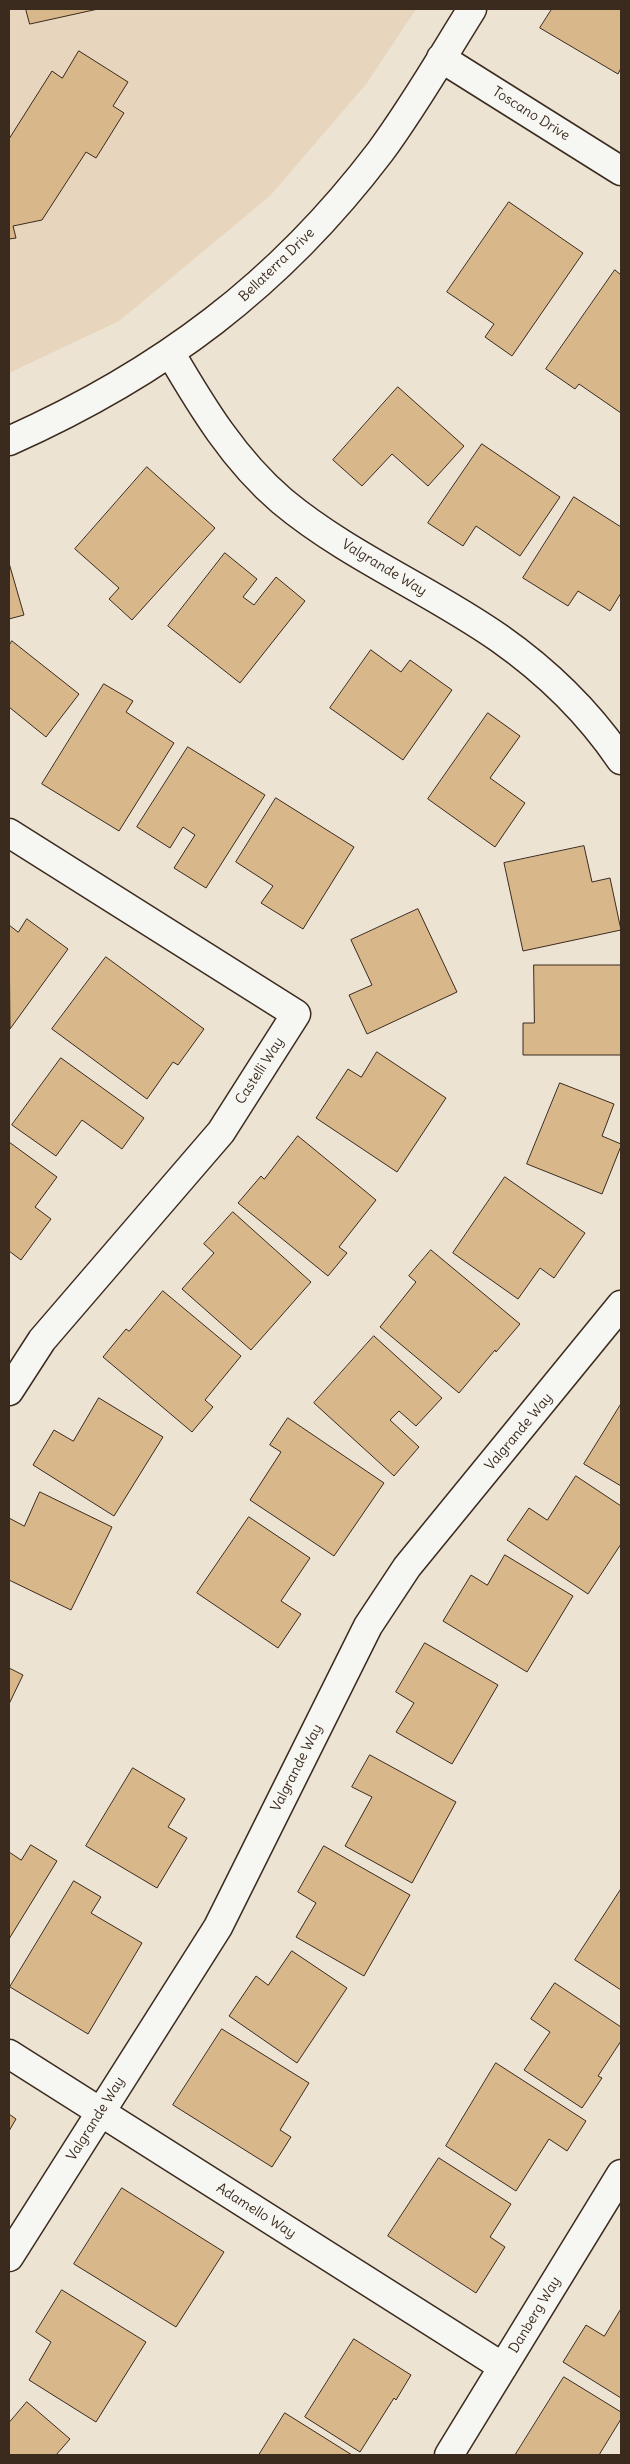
<!DOCTYPE html>
<style>
body{margin:0}
#map{position:relative;width:630px;height:2464px;overflow:hidden;background:#ede3d3;font-family:Delius,sans-serif}
canvas{display:block}
.frame{position:absolute;inset:0;border:10px solid #3b2a1e;pointer-events:none}
</style>
<div id="map">
<canvas width="630" height="2464"></canvas>
<div class="frame"></div>
</div>
<script>
const c = document.querySelector('canvas').getContext('2d');
c.lineJoin = 'round';
function fill(path, color) { c.fillStyle = color; c.fill(path, 'evenodd'); }
function stroke(path, color, width, dash) { c.strokeStyle = color; c.lineWidth = width; c.lineCap = dash ? 'butt' : 'round'; c.setLineDash(dash || []); c.stroke(path); }
function label(font, color, halo, rows, align = 'center') {
  c.font = font + ' Delius,sans-serif'; c.lineWidth = 4.5; c.setLineDash([]); c.textBaseline = 'middle'; c.strokeStyle = halo; c.fillStyle = color; for (const [text, x, y, turn = 0] of rows) {
    c.save(); c.translate(x, y); c.rotate((+turn || 0) * Math.PI / 180); c.textAlign = isNaN(turn) ? turn : align; if (halo) c.strokeText(text, 0, 0); c.fillText(text, 0, 0); c.restore();
  }
}
fill(new Path2D(`
 M9 9H416L367 83 270 196 119 321 9 373Z`), '#e7d6bd');
const building = new Path2D(`
 M26 9H98L30 24Z
 M552 9H621V68L618 74 540 28Z
 M79 51 128 82 113 106 124 113 96 158 86 152 42 220 13 226 16 238 9 239V139L52 71 62 78Z
 M509 202 583 253 512 356 485 337 494 324 447 292Z
 M615 270 621 275V413L579 384 575 389 546 369Z
 M398 387 464 446 428 486 392 454 362 486 333 460Z
 M482 444 560 497 520 556 476 526 463 546 428 523Z
 M147 467 215 528 132 620 109 599 119 588 75 549Z
 M574 497 621 527V593L610 611 578 591 568 606 523 578Z
 M225 553 257 579 243 597 254 605 276 577 305 601 240 683 168 626Z
 M9 563 24 615 9 619Z
 M12 641 79 694 46 737 9 707V646Z
 M371 650 401 672 410 660 452 690 403 760 330 708Z
 M104 684 133 701 126 712 174 743 119 831 42 784Z
 M488 713 520 736 490 778 525 803 495 847 428 799Z
 M188 747 265 795 206 888 174 868 195 835 183 827 170 848 137 827Z
 M276 798 354 847 303 929 261 903 273 886 236 862Z
 M584 846 592 882 610 878 621 930 523 951 504 863Z
 M418 909 457 992 367 1034 349 995 372 985 351 940Z
 M27 919 68 949 10 1029 9 925 18 932Z
 M106 957 204 1029 178 1065 173 1062 147 1099 52 1029Z
 M534 965H621V1055H523V1023H534Z
 M377 1052 446 1098 397 1172 316 1118 348 1069 361 1077Z
 M61 1058 144 1118 122 1149 82 1120 56 1156 12 1125Z
 M560 1083 614 1104 602 1136 621 1144V1146L602 1194 527 1164Z
 M298 1136 376 1200 339 1247 347 1253 328 1276 238 1203 261 1176 264 1179Z
 M9 1142 57 1177 35 1207 51 1219 21 1260 9 1251Z
 M505 1177 585 1233 554 1278 540 1268 518 1299 453 1253Z
 M233 1212 311 1282 251 1350 182 1289 214 1253 204 1244Z
 M431 1250 520 1324 496 1352 495 1350 459 1393 380 1327 416 1282 409 1276Z
 M163 1291 241 1356 205 1400 213 1407 192 1432 103 1357 126 1329 129 1331Z
 M374 1336 442 1398 416 1426 399 1411 390 1420 419 1447 394 1476 314 1403Z
 M99 1398 163 1437 114 1516 33 1465 54 1430 73 1441Z
 M621 1404V1486L584 1464Z
 M288 1418 384 1483 334 1556 250 1500 281 1452 270 1445Z
 M576 1476 621 1506V1544L588 1594 507 1540 529 1508 547 1520Z
 M40 1492 112 1527 71 1610 9 1580V1518L24 1526Z
 M249 1517 310 1558 281 1601 301 1614 278 1648 197 1593Z
 M505 1555 573 1596 527 1672 443 1621 471 1575 487 1585Z
 M425 1643 498 1685 452 1764 396 1732 414 1703 396 1692Z
 M9 1668 23 1675 9 1704Z
 M370 1755 456 1802 412 1883 345 1846 372 1797 352 1787Z
 M133 1768 185 1799 168 1827 187 1838 157 1888 86 1846Z
 M31 1845 57 1861 9 1939V1852L21 1860Z
 M324 1846 410 1895 364 1976 296 1937 316 1903 298 1892Z
 M74 1881 101 1897 91 1913 142 1943 88 2034 10 1987Z
 M621 1889V1990L575 1960Z
 M292 1951 347 1988 297 2063 229 2016 256 1976 268 1985Z
 M555 1983 621 2027V2041L598 2076 602 2078 582 2108 524 2070 550 2032 531 2019Z
 M222 2029 309 2083 280 2130 291 2137 272 2167 173 2105Z
 M496 2063 586 2121 567 2151 549 2139 516 2191 446 2146Z
 M9 2114 16 2119 9 2131Z
 M439 2158 511 2204 490 2237 505 2247 476 2293 388 2236Z
 M122 2188 224 2252 176 2327 74 2264Z
 M62 2290 146 2342 96 2422 29 2380 51 2342 36 2332Z
 M621 2309V2398L563 2362 586 2325 604 2336Z
 M354 2339 411 2375 396 2400 394 2398 360 2452 305 2417Z
 M564 2377 621 2412V2419L599 2455H518L516 2454Z
 M27 2402 70 2439 56 2455H9V2423Z
 M285 2413 352 2455H259Z`);
fill(building, '#d8b88b');
stroke(building, '#3b2a1e', 1);
const minor = new Path2D(`
 M441 58 621 171
 M171 354C202 407 234 460 282 501 348 556 429 589 499 638 546 671 589 713 621 760
 M9 441C161 373 279 285 380 152 414 106 442 57 472 9
 M9 833 296 1014 221 1132 42 1340 9 1391
 M9 2054 503 2367
 M9 2257 218 1927 368 1626 407 1567 621 1305
 M449 2455 621 2174`);
stroke(minor, '#3b2a1e', 31);
stroke(minor, '#f6f6f2', 28);
label('14px', '#3b2a1e', '#f6f6f2', [
 ["Toscano Drive",531,114,32],
 ["Bellaterra Drive",277,265,-44],
 ["Valgrande Way",384,568,31],
 ["Castelli Way",260,1071,-57],
 ["Valgrande Way",519,1432,-50],
 ["Valgrande Way",297,1768,-63],
 ["Valgrande Way",96,2119,-58],
 ["Adamello Way",256,2211,32],
 ["Danberg Way",535,2315,-59]
]);
</script>
